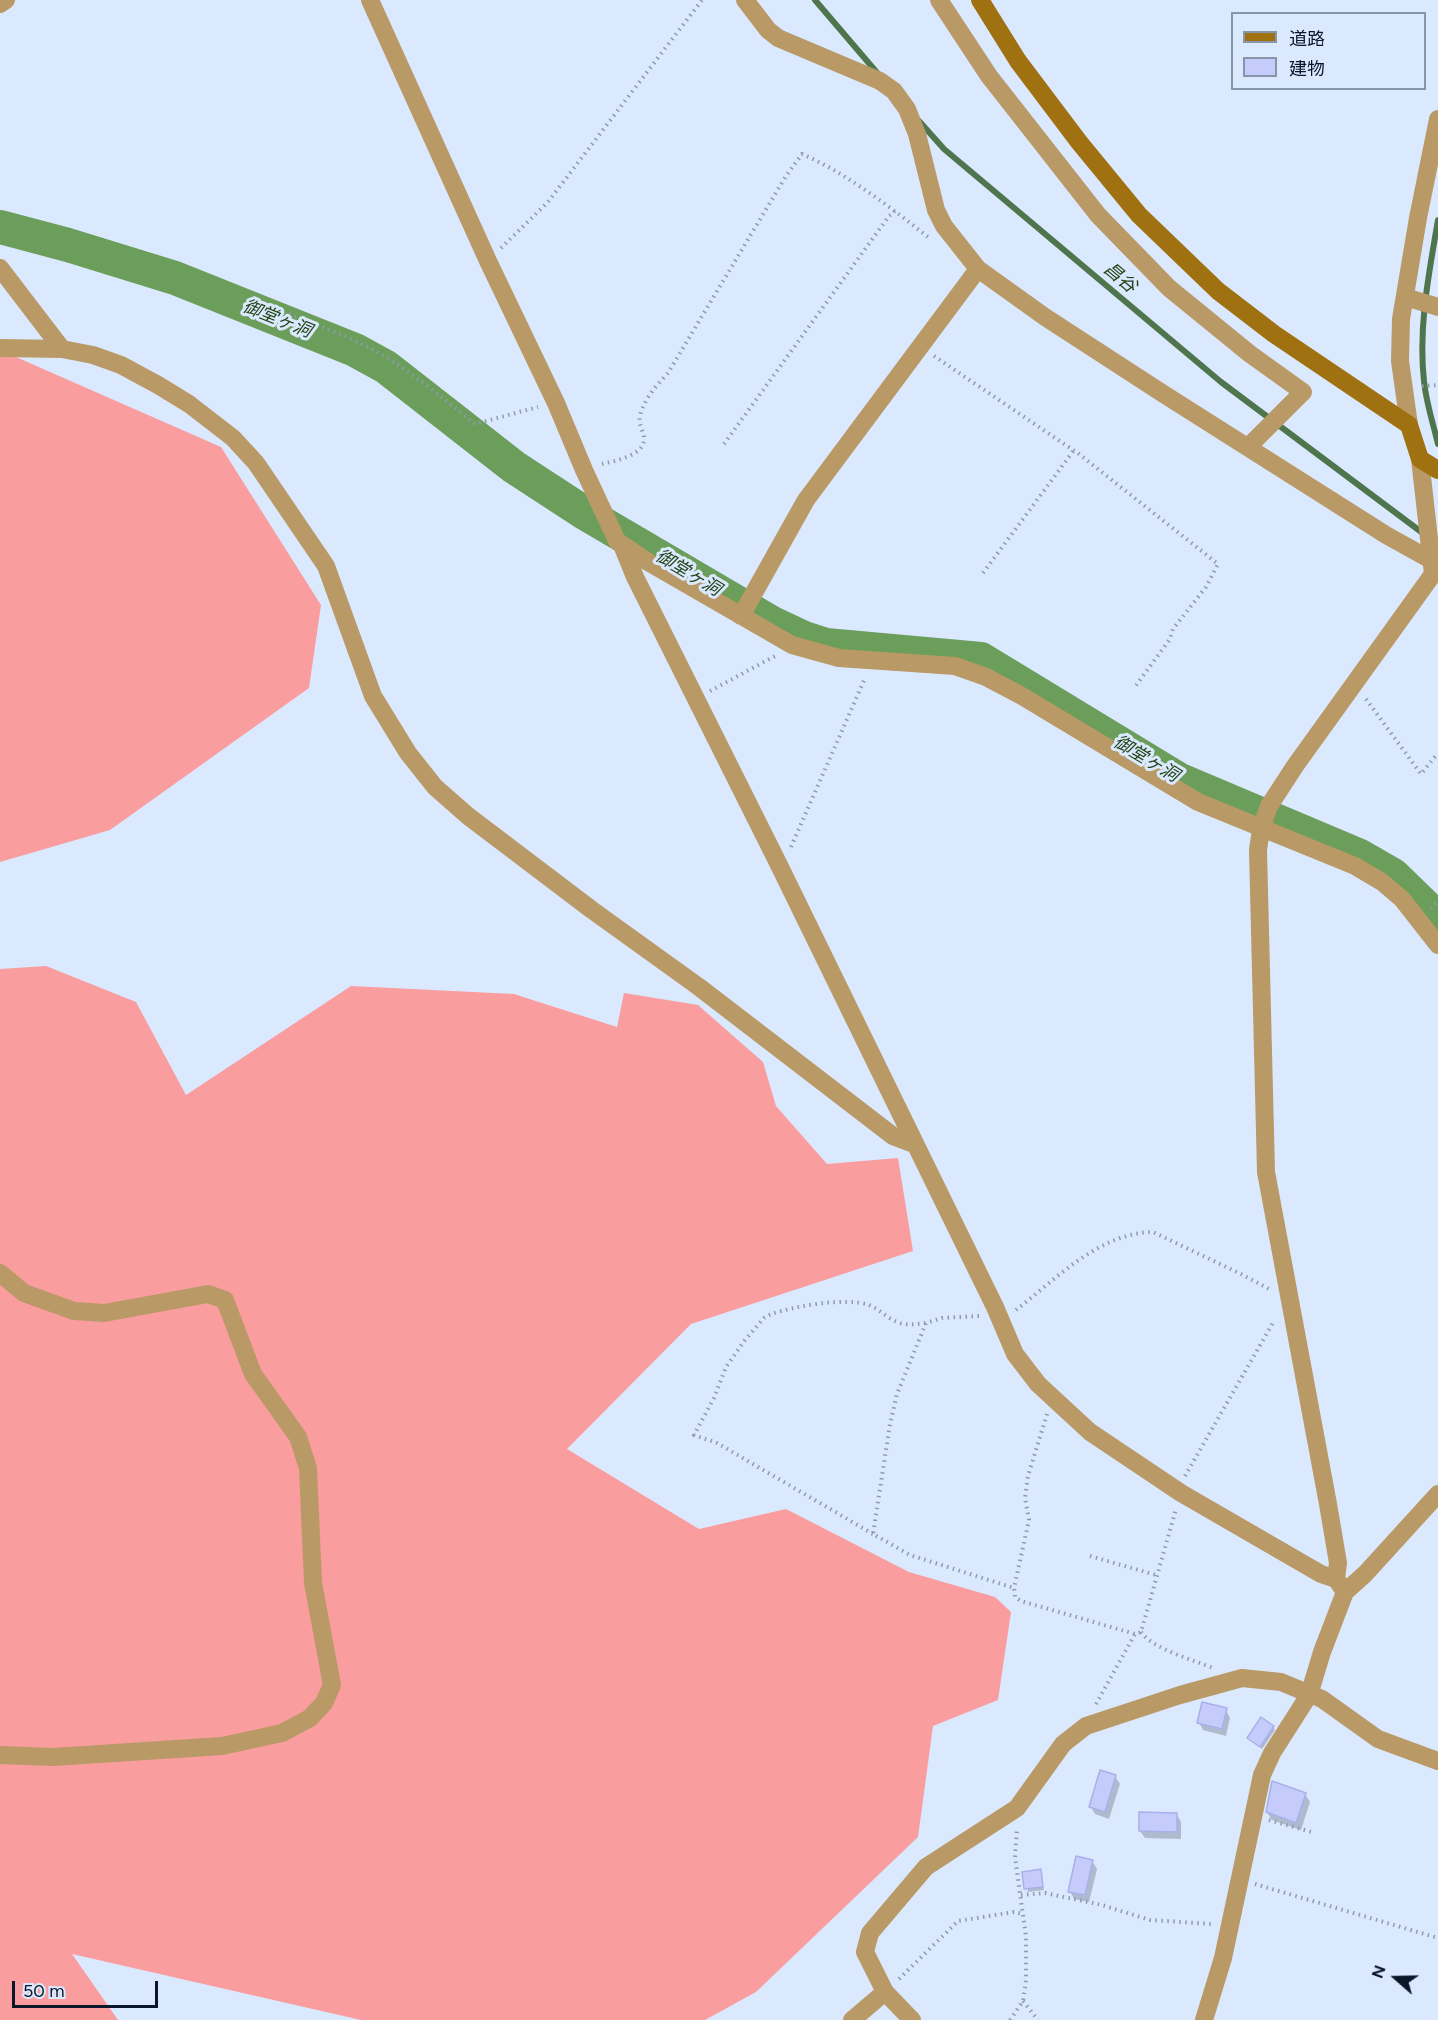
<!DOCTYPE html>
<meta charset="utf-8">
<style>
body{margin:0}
#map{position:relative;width:1438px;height:2020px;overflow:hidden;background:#dbe9ff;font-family:Figtree,"Noto Sans JP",sans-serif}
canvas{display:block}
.legend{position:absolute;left:1231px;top:12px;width:195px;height:78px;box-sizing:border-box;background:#dbe9ff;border:2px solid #8795a9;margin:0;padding:8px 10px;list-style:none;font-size:18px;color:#0a1629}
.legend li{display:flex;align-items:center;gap:12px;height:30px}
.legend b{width:30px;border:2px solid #8795a9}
.north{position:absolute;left:1366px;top:1948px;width:60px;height:60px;-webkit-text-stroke:4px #dbe9ff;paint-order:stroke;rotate:290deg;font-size:16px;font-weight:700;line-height:24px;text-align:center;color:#0a1629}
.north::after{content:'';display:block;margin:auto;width:21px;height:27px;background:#0a1629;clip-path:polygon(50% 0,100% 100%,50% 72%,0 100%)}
.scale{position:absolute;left:12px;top:1981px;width:146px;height:27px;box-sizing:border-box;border:3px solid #0a1629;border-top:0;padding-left:8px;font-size:18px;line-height:21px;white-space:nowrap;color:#0a1629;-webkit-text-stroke:4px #dbe9ff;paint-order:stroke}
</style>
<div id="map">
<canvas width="1438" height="2020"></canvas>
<ul class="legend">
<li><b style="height:8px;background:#a07110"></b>道路</li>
<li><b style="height:16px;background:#c5ccfc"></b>建物</li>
</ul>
<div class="north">N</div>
<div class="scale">50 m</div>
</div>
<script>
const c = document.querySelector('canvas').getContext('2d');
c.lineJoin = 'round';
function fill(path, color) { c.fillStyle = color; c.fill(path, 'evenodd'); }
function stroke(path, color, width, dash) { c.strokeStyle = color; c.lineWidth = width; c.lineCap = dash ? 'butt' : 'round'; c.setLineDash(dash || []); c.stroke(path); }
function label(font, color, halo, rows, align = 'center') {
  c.font = font + ' Figtree,"Noto Sans JP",sans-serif'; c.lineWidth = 6; c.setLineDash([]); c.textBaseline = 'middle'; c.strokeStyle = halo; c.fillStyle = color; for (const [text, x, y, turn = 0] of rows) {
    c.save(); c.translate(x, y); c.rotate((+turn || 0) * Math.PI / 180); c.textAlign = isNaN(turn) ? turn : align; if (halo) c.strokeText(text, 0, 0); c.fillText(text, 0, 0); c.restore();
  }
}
fill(new Path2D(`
 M0 350 221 447 321 605 309 688 110 830 0 862Z
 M46 966 136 1002 186 1095 351 986 514 994 617 1027 624 993 698 1005 763 1062 776 1106 827 1164 898 1158 913 1251 691 1324 567 1449 699 1529 786 1509 909 1572 995 1597 1011 1612 998 1700 933 1726 918 1837 756 1992 705 2020H361L72 1954 118 2020H0V969Z`), '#fa9d9f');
fill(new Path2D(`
 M1226 1710 1230 1718 1226 1736 1203 1730 1199 1722Z
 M1273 1727 1275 1730 1262 1749 1249 1738Z
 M1115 1776 1120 1784 1109 1819 1095 1814 1091 1807Z
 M1305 1794 1310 1802 1301 1830 1272 1820 1267 1812Z
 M1177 1815 1181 1822V1839L1145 1838 1140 1831Z
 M1092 1861 1097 1869 1089 1902 1074 1899 1070 1891Z
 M1040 1871 1044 1890 1028 1892 1024 1873Z`), '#0003');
stroke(new Path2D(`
 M815 0 879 75
 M919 121 944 149 1221 382 1424 534
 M1438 220C1429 273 1418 327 1424 381 1426 402 1433 423 1438 444`), '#4e754b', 6);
stroke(new Path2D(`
 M0 227 68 245 175 278 355 350 386 367 514 467 583 512 772 623 804 638 826 645 981 659 1180 780 1360 856 1393 875 1425 906 1438 925`), '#6b9e5a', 34);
const building = new Path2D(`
 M1202 1702 1227 1708 1222 1729 1197 1723Z
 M1261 1717 1274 1726 1260 1747 1247 1738Z
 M1100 1770 1116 1775 1105 1812 1089 1807Z
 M1272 1781 1306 1793 1296 1823 1266 1812Z
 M1139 1812 1177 1813V1832L1139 1831Z
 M1076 1856 1093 1860 1085 1895 1068 1892Z
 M1041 1869 1043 1887 1024 1889 1022 1872Z`);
fill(building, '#c5ccfc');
stroke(building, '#a8b0e9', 1.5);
stroke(new Path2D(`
 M501 248 548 202 702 0
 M289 314C322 327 356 339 386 357 418 377 446 401 475 424L538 407
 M934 356 1079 454 1218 564 1206 587 1173 629 1170 639 1134 688
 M1422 386 1438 385
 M724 444 889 216 895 211
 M602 464C614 461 644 456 644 439 644 431 638 425 640 416 644 399 656 386 668 373L786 176 802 154C846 173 890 207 928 237
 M983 573 1074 450
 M710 691 775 656
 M1366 699 1421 774 1438 753
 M791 847 865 678
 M1431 909 1438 901
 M1016 1310C1056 1279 1099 1233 1153 1232L1241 1274 1271 1290
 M979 1316 942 1318 926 1323 897 1394 890 1424 873 1534 910 1555 1014 1588
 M1047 1414 1028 1476 1025 1498 1029 1520 1014 1588 1015 1597 1021 1601 1135 1634
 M1185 1476 1274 1321
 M873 1534 717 1443 694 1435 714 1398 726 1367 745 1340 764 1318 771 1314C796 1306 844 1297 869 1305 879 1309 887 1318 897 1322 906 1326 916 1324 926 1323
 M1090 1556 1156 1575
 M1141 1632C1153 1649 1193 1660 1213 1668
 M1096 1704 1135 1634 1141 1632 1176 1509
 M1269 1820 1315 1833
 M1255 1884 1438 1938
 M1021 1895 1045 1893 1102 1905 1150 1920 1212 1924
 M899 1979 958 1921 1014 1912 1023 1914
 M1023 2001 1038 2020
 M1010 2020 1023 2001 1026 1980V1937L1015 1857 1017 1828`), '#8d9aaf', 4, [1.5, 4.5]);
stroke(new Path2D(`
 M370 0 488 261 556 403 584 470 617 541 648 562 792 645 839 658 955 666 986 677 1022 696 1198 802 1355 866 1382 882 1402 899 1438 945
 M745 0 768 30 778 38 880 81 894 91 907 109 917 134 936 210 944 226 978 269 1045 317 1162 393 1386 535 1431 560
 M939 0 989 76 1098 215 1169 288 1250 354 1303 392 1248 447
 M0 4 6 0
 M0 268 62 349
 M1405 297 1438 307
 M0 348 62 349 93 355 121 365 158 385 189 404 233 438 256 463 326 566 373 696 408 753 435 787 468 816 592 910 699 987 893 1136 914 1144
 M1409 425 1400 361 1401 319 1418 218 1438 119
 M622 545 635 577 779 865 995 1307 1015 1354 1038 1384 1090 1432 1181 1493 1321 1574 1336 1579 1345 1592
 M741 616 806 500 978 269
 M0 1273 24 1293 74 1311 104 1313 208 1294 225 1300 253 1374 298 1437 308 1468 313 1583 332 1685 324 1703 310 1718 282 1733 222 1746 53 1757 0 1755
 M1336 1579 1338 1563 1328 1504 1266 1172 1258 850 1261 829 1269 806 1295 766 1433 574 1420 459
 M852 2020 885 1992
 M912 2020 885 1992 865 1952 870 1933 926 1867 1017 1808 1063 1744 1086 1726 1180 1695 1242 1678 1281 1682 1322 1699 1378 1739 1438 1761
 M1204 2020 1223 1958 1262 1775 1272 1753 1309 1695 1322 1652 1345 1592 1365 1574 1438 1494`), '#b99966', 18);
stroke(new Path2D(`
 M980 0 1018 61 1079 142 1139 215 1218 291 1274 334 1409 425 1420 459 1438 470`), '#a07110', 18);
label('italic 18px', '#224414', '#dbe9ff', [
 ["昌谷",1120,278,40],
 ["御堂ヶ洞",277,319,22],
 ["御堂ヶ洞",688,573,31],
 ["御堂ヶ洞",1146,759,31]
]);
</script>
